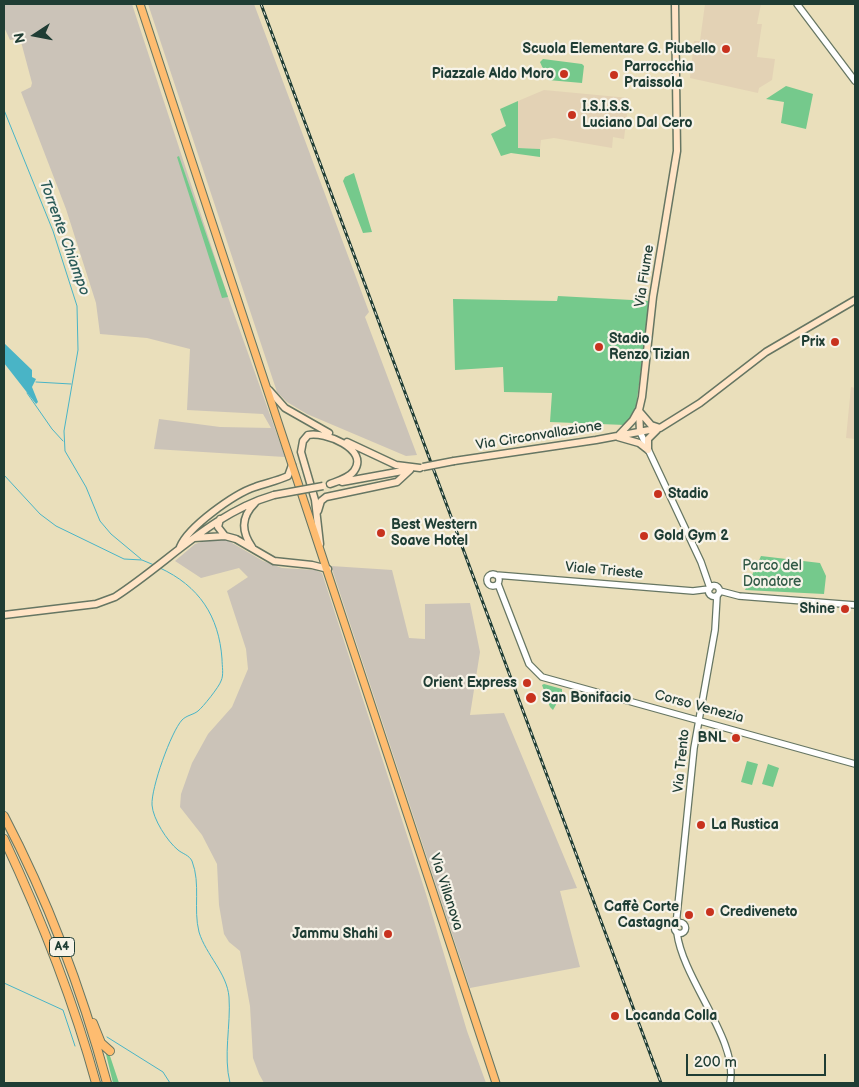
<!DOCTYPE html>
<meta charset="utf-8">
<style>
body{margin:0}
#map{position:relative;width:859px;height:1087px;overflow:hidden;background:#eadfbb;font-family:"Balsamiq Sans",sans-serif}
canvas{display:block}
.frame{position:absolute;inset:0;border:5px solid #1f3d34;pointer-events:none}
.north{position:absolute;left:10px;top:10px;width:50px;height:50px;-webkit-text-stroke:4px #f7f3e8;paint-order:stroke;rotate:259deg;font-size:14px;font-weight:700;line-height:20px;text-align:center;color:#1f3d34}
.north::after{content:'';display:block;margin:auto;width:18px;height:22px;background:#1f3d34;clip-path:polygon(50% 0,100% 100%,50% 72%,0 100%)}
.scale{position:absolute;left:686px;top:1054px;width:140px;height:22px;box-sizing:border-box;border:2px solid #1f3d34;border-top:0;padding-left:6px;font-size:15px;line-height:18px;white-space:nowrap;color:#1f3d34;-webkit-text-stroke:4px #f7f3e8;paint-order:stroke}
</style>
<div id="map">
<canvas width="859" height="1087"></canvas>
<div class="frame"></div>
<div class="north">N</div>
<div class="scale">200 m</div>
</div>
<script>
const c = document.querySelector('canvas').getContext('2d');
c.lineJoin = 'round';
function fill(path, color) { c.fillStyle = color; c.fill(path, 'evenodd'); }
function stroke(path, color, width, dash) { c.strokeStyle = color; c.lineWidth = width; c.lineCap = dash ? 'butt' : 'round'; c.setLineDash(dash || []); c.stroke(path); }
function label(font, color, halo, rows, align = 'center') {
  c.font = font + ' "Balsamiq Sans",sans-serif'; c.lineWidth = 4.5; c.setLineDash([]); c.textBaseline = 'middle'; c.strokeStyle = halo; c.fillStyle = color; for (const [text, x, y, turn = 0] of rows) {
    c.save(); c.translate(x, y); c.rotate((+turn || 0) * Math.PI / 180); c.textAlign = isNaN(turn) ? turn : align; if (halo) c.strokeText(text, 0, 0); c.fillText(text, 0, 0); c.restore();
  }
}
fill(new Path2D(`
 M705 4H761L757 24H762L757 57 775 59 772 80 759 88 758 93 690 78 694 41H700Z
 M544 90 629 98 624 139 613 137 612 148 554 138 541 140 540 149 518 148V101Z
 M851 387 855 388V439L846 438Z`), '#e3d2b5');
fill(new Path2D(`
 M4 4H132L228 297 285 457 154 449 159 419 220 427 271 428 263 414 187 410 190 349 147 338 100 334 96 303 66 209 21 92 31 87 32 83 20 38 10 40 4 27Z
 M148 4H254L369 312 365 317 417 455 406 456 307 414 287 402 277 392Z
 M208 540H227L263 561 282 568 315 570 322 573 426 894 467 1031 486 1083H264L259 1074 253 1058 250 1006 240 951 229 942 224 934 219 905 217 864 202 835 180 807 181 794 192 763 208 734 232 707 248 669 246 649 227 591 248 577 239 568 201 578 175 561 195 544Z
 M331 566 392 570 409 638 425 639V604L470 603 480 652 470 715 504 713 577 888 560 891 580 967 470 988Z`), '#cbc3b8');
fill(new Path2D(`
 M543 59 582 64 584 66 582 83 548 80 540 62Z
 M786 86 813 94 806 129 781 123 784 102 766 99Z
 M518 101V148L540 149V157L511 153 501 156 491 134 506 126 500 109Z
 M179 156 228 297 222 298 177 157Z
 M354 173 372 232 363 233 343 181 345 177Z
 M558 296 650 301 636 407 633 414 625 425 550 422 552 393 504 392 503 367 455 370 453 299 557 301Z
 M761 556 820 563 826 576 824 594 745 590Z
 M544 684 562 689V694L553 710 550 707 542 685Z
 M747 761 758 764 752 785 741 782Z
 M768 764 779 768 773 787 762 784Z
 M105 1050 110 1056 119 1083H113Z`), '#75c98c');
fill(new Path2D(`
 M4 343 32 370V377L36 379 32 387 38 402 36 404 4 363Z`), '#49b4c6');
stroke(new Path2D(`
 M4 110 53 231 77 306 78 350 64 431 65 451 86 487 100 521 111 534 141 559
 M36 382 71 384
 M27 393 52 429 63 441
 M4 475 40 514 56 526 124 559 142 560 154 565
 M160 568C199 586 219 616 222 659 222 666 224 675 221 681 219 687 203 707 198 711 193 715 187 715 182 720 171 732 151 788 152 805 153 819 167 841 178 850 183 854 189 855 192 861 201 884 193 909 199 932 206 955 227 973 229 997 231 1026 223 1055 230 1083
 M4 983 63 1010 75 1046
 M107 1037 163 1072 170 1083`), '#49b4c6', 1);
const tertiary = new Path2D(`
 M797 4 855 81
 M640 432 701 562 710 588
 M487 580a6 6 0 1 1 12 0a6 6 0 1 1-12 0Z
 M496 575 693 591 709 589
 M498 584 529 664 542 677 855 764
 M708.5 591a5.5 5.5 0 1 1 11 0a5.5 5.5 0 1 1-11 0Z
 M720 591 739 596 855 605
 M674.5 928a5.5 5.5 0 1 1 11 0a5.5 5.5 0 1 1-11 0Z
 M676 925 694 748 715 630 717 596
 M677 933C683 980 739 1041 730 1083`);
const secondary = new Path2D(`
 M269 390 285 408 329 433
 M639 411 651 425 660 428
 M640 432 639 410 642 397 653 297 677 151 675 4
 M618 436 633 420 638 411
 M618 437 639 443 648 450
 M347 442 396 465 420 468
 M648 450V439L657 430
 M454 461 596 440 660 428 700 403 766 352 855 300
 M342 482 408 470
 M318 511 321 501 326 497 397 482 410 470
 M220 519 218 527 225 536
 M194 538 225 536 236 539 274 561 312 565 328 569
 M320 544 315 500 301 452 303 441 308 435C324 431 370 449 354 471 349 478 338 481 330 484
 M180 547C188 527 234 494 255 487 266 483 277 481 288 476L292 465
 M252 547C241 531 241 517 255 503
 M4 615 96 604 115 597C169 562 212 513 274 495`);
const primary = new Path2D(`
 M140 4 496 1083`);
const motorway = new Path2D(`
 M4 816C48 900 82 991 107 1083
 M4 839C41 918 73 999 96 1083
 M93 1023 101 1043 110 1051`);
stroke(tertiary, '#667663', 8);
stroke(secondary, '#667663', 9);
stroke(primary, '#667663', 9);
stroke(motorway, '#667663', 10);
stroke(tertiary, '#fff', 5.5);
stroke(secondary, '#ffe4c6', 6);
stroke(primary, '#febc70', 7);
stroke(motorway, '#febc70', 8);
const rail = new Path2D(`
 M261 4 661 1083`);
stroke(rail, '#1f3d34', 3);
stroke(rail, '#f7f3e8', 1, [4]);
const secondaryBridge = new Path2D(`
 M423 467 454 461
 M274 495 323 486`);
stroke(secondaryBridge, '#667663', 9, []);
stroke(secondaryBridge, '#ffe4c6', 6);
for (const [x, y, r, color] of [
 [726,49,5,"#c8321e"],
 [564,74,5,"#c8321e"],
 [614,75,5,"#c8321e"],
 [572,115,5,"#c8321e"],
 [835,342,5,"#c8321e"],
 [599,347,5,"#c8321e"],
 [658,494,5,"#c8321e"],
 [381,533,5,"#c8321e"],
 [644,536,5,"#c8321e"],
 [845,609,5,"#c8321e"],
 [527,683,5,"#c8321e"],
 [531,698,6,"#c8321e"],
 [736,738,5,"#c8321e"],
 [701,825,5,"#c8321e"],
 [710,912,5,"#c8321e"],
 [689,915,5,"#c8321e"],
 [388,934,5,"#c8321e"],
 [615,1016,5,"#c8321e"]
]) { const dot = new Path2D(); dot.arc(x, y, r, 0, 2 * Math.PI); c.fillStyle = color; c.fill(dot); stroke(dot, '#f7f3e8', 2); }
for (const [x, y, w] of [
 [62,947,25]
]) { const box = new Path2D(); box.roundRect(x - w / 2, y - 9.5, w, 19, 4); c.fillStyle = '#f7f3e8'; c.fill(box); stroke(box, '#1f3d34', 1); }
label('bold 12px', '#1f3d34', null, [
 ["A4",62,947]
]);
label('bold 14px', '#1f3d34', '#f7f3e8', [
 ["Scuola Elementare G. Piubello",716,49,"right"],
 ["Parrocchia",624,67],
 ["Praissola",624,83],
 ["Piazzale Aldo Moro",554,74,"right"],
 ["I.S.I.S.S.",582,107],
 ["Luciano Dal Cero",582,123],
 ["Stadio",609,339],
 ["Renzo Tizian",609,355],
 ["Prix",825,342,"right"],
 ["Stadio",668,494],
 ["Best Western",391,525],
 ["Soave Hotel",391,541],
 ["Gold Gym 2",654,536],
 ["Shine",835,609,"right"],
 ["Orient Express",517,683,"right"],
 ["San Bonifacio",542,698],
 ["BNL",726,738,"right"],
 ["La Rustica",711,825],
 ["Caffè Corte",679,907,"right"],
 ["Castagna",679,923,"right"],
 ["Crediveneto",720,912],
 ["Jammu Shahi",378,934,"right"],
 ["Locanda Colla",625,1016]
], 'left');
label('14px', '#1f3d34', '#f7f3e8', [
 ["Via Fiume",645,276,-81],
 ["Via Circonvallazione",539,436,-9],
 ["Viale Trieste",604,571,5],
 ["Corso Venezia",699,707,15],
 ["Via Trento",682,761,-84],
 ["Via Villanova",446,892,72]
]);
label('14px', '#305946', '#f7f3e8', [
 ["Parco del",772,566],
 ["Donatore",772,582]
]);
label('italic 15px', '#2a5b58', '#f7f3e8', [
 ["Torrente Chiampo",64,238,70]
]);
</script>
